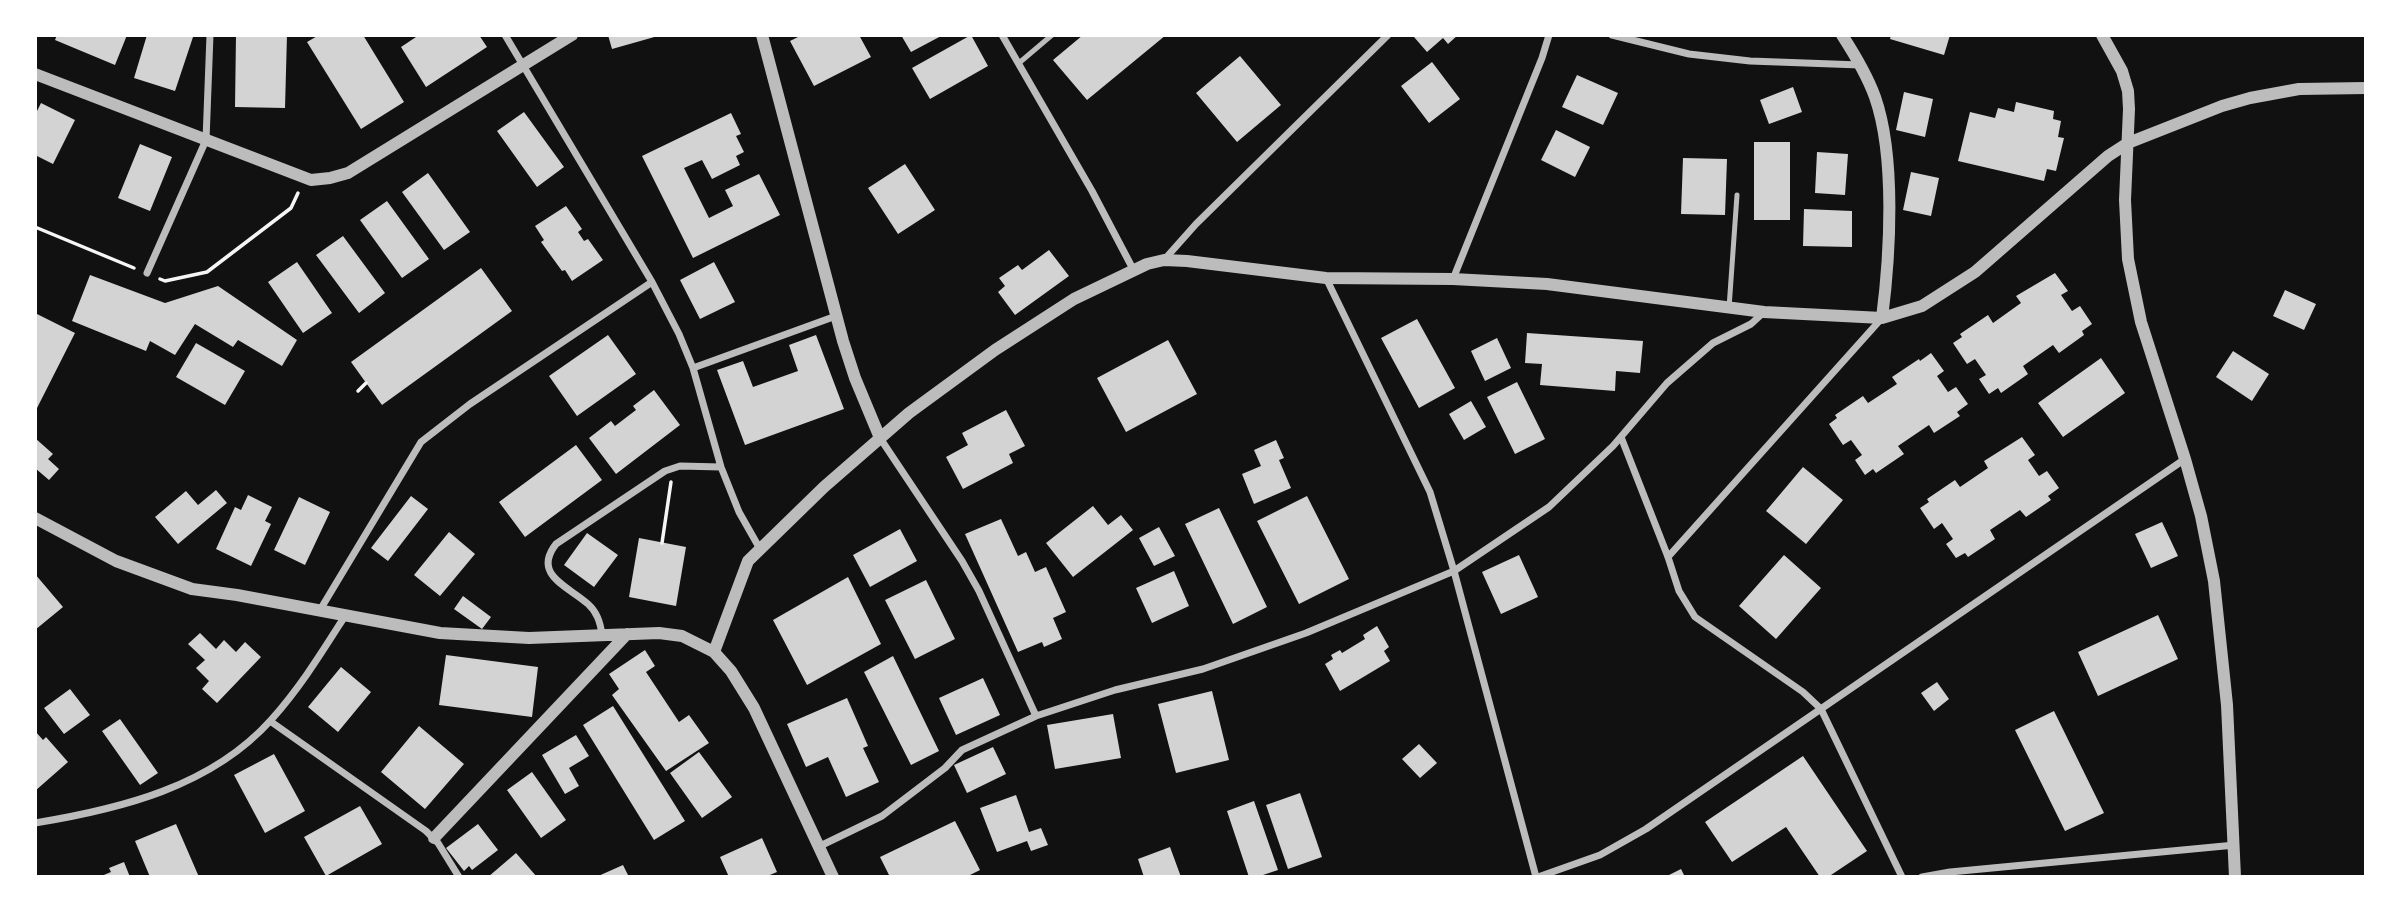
<!DOCTYPE html>
<style>
body{margin:0}
#map{position:relative;width:2401px;height:912px;overflow:hidden;background:#111;font-family:"Golos Text",sans-serif}
canvas{display:block}
.frame{position:absolute;inset:0;border:37px solid #fff;pointer-events:none}
</style>
<div id="map">
<canvas width="2401" height="912"></canvas>
<div class="frame"></div>
</div>
<script>
const c = document.querySelector('canvas').getContext('2d');
c.lineJoin = 'round';
function fill(path, color) { c.fillStyle = color; c.fill(path, 'evenodd'); }
function stroke(path, color, width, dash) { c.strokeStyle = color; c.lineWidth = width; c.lineCap = dash ? 'butt' : 'round'; c.setLineDash(dash || []); c.stroke(path); }
fill(new Path2D(`
 M57 35H127L115 65 55 40Z
 M147 35 193 37 175 91 134 78Z
 M236 35H287L285 108 235 107Z
 M319 35H363L404 102 361 129 307 42Z
 M419 35H479L487 47 426 87 401 47Z
 M608 35H658V36L612 49Z
 M802 35H859L871 57 814 86 790 41Z
 M901 35H943L911 52Z
 M971 35 988 66 930 99 912 68Z
 M1083 35H1166L1087 100 1053 60Z
 M1417 35H1458L1448 44 1443 38 1427 52 1414 37Z
 M1891 35H1950L1944 55 1890 39Z
 M1240 56 1281 105 1237 142 1196 93Z
 M1432 62 1460 99 1429 123 1401 86Z
 M1577 75 1618 93 1603 125 1562 107Z
 M1793 87 1802 112 1769 124 1760 100Z
 M1904 92 1933 99 1925 137 1896 130Z
 M2016 102 2054 111 2053 119 2061 121 2058 137 2064 138 2056 171 2047 169 2044 181 1958 161 1970 112 1995 118 1998 108 2014 112Z
 M41 103 75 120 53 164 35 155V115Z
 M524 112 564 167 537 187 497 131Z
 M731 113 741 134 736 136 744 152 736 156 740 165 712 179 702 160 684 168 709 218 733 206 725 190 759 174 780 215 693 258 642 156Z
 M1556 130 1590 147 1575 177 1541 160Z
 M1754 142H1790V220H1754Z
 M140 144 172 157 150 211 118 198Z
 M1817 152 1848 154 1845 195 1815 193Z
 M1683 158 1727 159 1725 215 1681 214Z
 M905 164 935 210 898 234 868 188Z
 M1911 172 1939 178 1931 216 1903 210Z
 M428 173 470 232 444 250 402 192Z
 M387 201 429 259 402 278 360 220Z
 M566 206 582 229 578 232 584 241 588 239 603 260 572 281 565 270 562 271 541 242 544 240 535 226Z
 M1804 209 1852 211V247L1803 246Z
 M343 236 385 293 359 313 316 255Z
 M1049 250 1069 276 1015 315 998 292 1005 286 999 278 1018 265 1022 270Z
 M297 262 332 313 303 333 268 282Z
 M714 262 735 302 700 319 680 280Z
 M481 268 512 311 382 405 351 362Z
 M2055 273 2068 291 2061 295 2072 311 2080 306 2092 324 2082 331 2084 335 2059 353 2053 345 2023 366 2028 374 2001 393 1998 388 1989 394 1979 379 1986 375 1975 359 1967 364 1953 343 1962 337 1960 334 1988 315 1993 323 2021 303 2016 296Z
 M90 275 165 303 218 286 297 340 282 366 238 340 233 347 195 324 175 355 150 341 146 351 72 321Z
 M2285 290 2316 304 2304 330 2273 316Z
 M35 313 75 333 35 412Z
 M1417 319 1455 388 1419 408 1381 338Z
 M1527 333 1643 341 1640 373 1616 371 1615 391 1540 385 1542 364 1525 363Z
 M608 335 636 374 577 416 549 376Z
 M816 335 844 409 745 445 717 370 743 361 753 387 798 371 789 345Z
 M1497 338 1511 368 1485 381 1471 351Z
 M1168 340 1197 394 1126 432 1097 378Z
 M196 343 245 371 225 405 176 377Z
 M2233 351 2269 374 2252 401 2216 377Z
 M1931 353 1944 371 1937 376 1948 392 1956 387 1968 404 1957 412 1960 416 1934 433 1929 425 1898 446 1904 454 1876 473 1873 469 1865 475 1855 460 1862 455 1851 440 1843 445 1829 424 1837 418 1835 415 1863 396 1868 403 1897 384 1892 377 1919 359 1920 361Z
 M2101 358 2125 393 2063 437 2038 403Z
 M1517 382 1545 439 1515 454 1487 397Z
 M654 390 680 425 616 474 589 438 611 421 615 426 636 410 633 406Z
 M1471 401 1486 427 1464 440 1449 414Z
 M1006 410 1025 446 1009 454 1013 463 963 489 946 457 968 445 962 433Z
 M2022 437 2035 455 2028 460 2039 476 2047 471 2059 488 2048 496 2051 500 2026 517 2020 510 1990 530 1995 539 1968 557 1965 553 1956 558 1946 544 1953 539 1942 523 1934 529 1920 508 1929 502 1927 499 1955 480 1960 487 1988 468 1984 461Z
 M35 438 53 454 48 459 59 469 49 480 35 468Z
 M1276 440 1284 458 1279 460 1291 488 1254 504 1242 474 1261 466 1254 450Z
 M576 445 602 480 525 537 499 502Z
 M1803 467 1843 500 1806 544 1766 511Z
 M216 490 227 503 178 544 155 517 186 491 198 505Z
 M248 495 272 507 265 521 271 524 251 566 216 549 235 507 241 510Z
 M411 496 428 509 388 561 371 548Z
 M1307 496 1349 579 1299 604 1257 521Z
 M299 497 330 512 305 565 274 550Z
 M1093 506 1108 525 1121 515 1133 530 1073 577 1046 543Z
 M1219 508 1267 607 1233 624 1185 524Z
 M1001 519 1018 556 1026 552 1035 572 1046 567 1066 612 1053 618 1062 639 1044 647 1042 642 1018 652 965 534Z
 M2162 522 2178 556 2151 568 2135 534Z
 M1159 527 1175 556 1154 566 1139 538Z
 M900 529 917 561 870 587 853 555Z
 M449 532 475 554 440 596 414 575Z
 M587 533 618 555 594 587 564 565Z
 M639 538 686 547 676 606 629 597Z
 M1519 555 1538 597 1501 614 1482 572Z
 M1784 555 1821 588 1776 639 1739 606Z
 M1174 571 1189 606 1152 623 1136 588Z
 M35 574 63 607 35 630Z
 M848 577 881 644 807 685 773 620Z
 M926 580 955 639 915 659 885 600Z
 M463 596 491 617 482 629 454 609Z
 M2158 615 2178 659 2098 696 2078 652Z
 M1377 626 1389 647 1384 651 1390 661 1340 691 1325 664 1333 659 1331 655 1340 650 1342 653 1365 639 1363 635Z
 M200 633 216 649 224 640 236 652 245 642 261 657 217 703 202 689 209 681 196 668 205 660 188 644Z
 M645 650 655 666 646 672 679 722 689 715 709 743 666 771 612 695 619 689 609 674Z
 M446 655 538 667 532 717 439 705Z
 M893 656 939 751 911 765 864 672Z
 M341 667 371 692 338 732 308 707Z
 M983 678 1000 715 956 735 939 698Z
 M1937 682 1949 699 1934 711 1921 693Z
 M70 689 90 715 64 734 44 708Z
 M1212 691 1229 760 1176 773 1158 704Z
 M847 698 868 746 863 748 879 782 846 797 828 757 806 767 787 724Z
 M613 706 685 821 654 840 583 725Z
 M2054 711 2104 813 2065 831 2015 730Z
 M1113 714 1121 758 1055 769 1047 725Z
 M120 719 158 773 140 785 102 731Z
 M419 726 464 764 425 809 381 772Z
 M35 731 43 740 46 737 68 762 35 791Z
 M576 735 589 756 569 768 579 786 565 794 542 755Z
 M1419 744 1437 763 1420 778 1402 759Z
 M993 747 1006 774 967 793 954 765Z
 M699 752 732 797 702 818 670 773Z
 M274 754 305 811 265 833 234 775Z
 M1803 756 1867 851 1828 877H1820L1786 827 1732 862 1705 822Z
 M532 772 566 820 541 838 507 790Z
 M1300 793 1322 857 1288 869 1266 805Z
 M1016 795 1029 832 1041 828 1048 845 1031 851 1027 841 997 852 980 808Z
 M1254 801 1278 870 1257 877H1249L1227 811Z
 M360 806 382 844 326 876 304 837Z
 M955 821 980 870 966 877H890L880 857Z
 M176 824 199 877H150L135 841Z
 M478 824 498 850 472 870 469 866 464 871 446 848Z
 M762 838 777 872 765 877H729L720 857Z
 M1170 847 1181 877H1144L1138 859Z
 M516 853 537 877H488Z
 M124 862 130 877H99L111 872 109 868Z
 M623 865 629 877H596Z
 M1681 869 1685 877H1665Z`), '#d3d3d3');
stroke(new Path2D(`
 M35 227 134 268
 M160 279 165 281 207 272 291 208 298 193
 M358 391 366 383
 M662 543 671 482`), '#f5f5f5', 3.5);
stroke(new Path2D(`
 M1019 63 1052 35
 M1729 308 1737 195`), '#bcbcbc', 5);
stroke(new Path2D(`
 M505 35 652 282 679 334 693 368 721 467 739 512 760 549
 M1002 35 1092 191 1133 269
 M1612 35 1689 54 1750 61 1860 65
 M1164 260 1196 224 1388 35
 M147 273 206 140 210 35
 M1326 278 1430 492 1454 571 1536 877
 M1453 279 1542 58 1549 35
 M693 368 836 316
 M1621 437 1668 557 1679 591 1695 617 1803 692 1821 709 1902 877
 M880 438 962 561 979 591 1036 716
 M1668 557 1882 318
 M320 610 421 442 470 404 652 282
 M602 634C600 622 597 612 588 604 568 586 532 575 556 544L665 471 680 466 721 467
 M270 721 426 831 438 843 459 877
 M35 823C120 809 211 787 271 720 300 688 322 652 345 616
 M818 847 882 816 945 768 962 750 1036 716 1115 690 1203 669 1306 633 1454 571 1549 507 1613 446 1667 383 1713 343 1751 324 1763 313
 M1538 877 1600 855 1646 829 2185 459
 M1922 877 1950 872 2235 845`), '#bcbcbc', 7);
stroke(new Path2D(`
 M762 35 843 341 855 378 880 438
 M1842 35C1855 55 1867 75 1875 97 1896 157 1890 256 1882 318
 M2102 35 2122 71 2128 91 2129 109 2125 200 2128 259 2141 322 2185 459 2201 516 2214 581 2227 705 2235 877
 M35 74 311 180 330 178 348 173 572 35
 M35 518 116 561 192 589 237 595 440 633 529 638 659 633 682 636 714 652 731 671 754 708 833 877
 M714 652 748 561 824 487 909 413 995 350 1074 299 1147 264 1164 260 1187 261 1326 278 1453 279 1547 284 1764 312 1882 318 1922 306 1975 272 2108 156 2128 143 2222 106 2250 98 2299 89 2366 88
 M434 838 627 634`), '#bcbcbc', 12);
</script>
